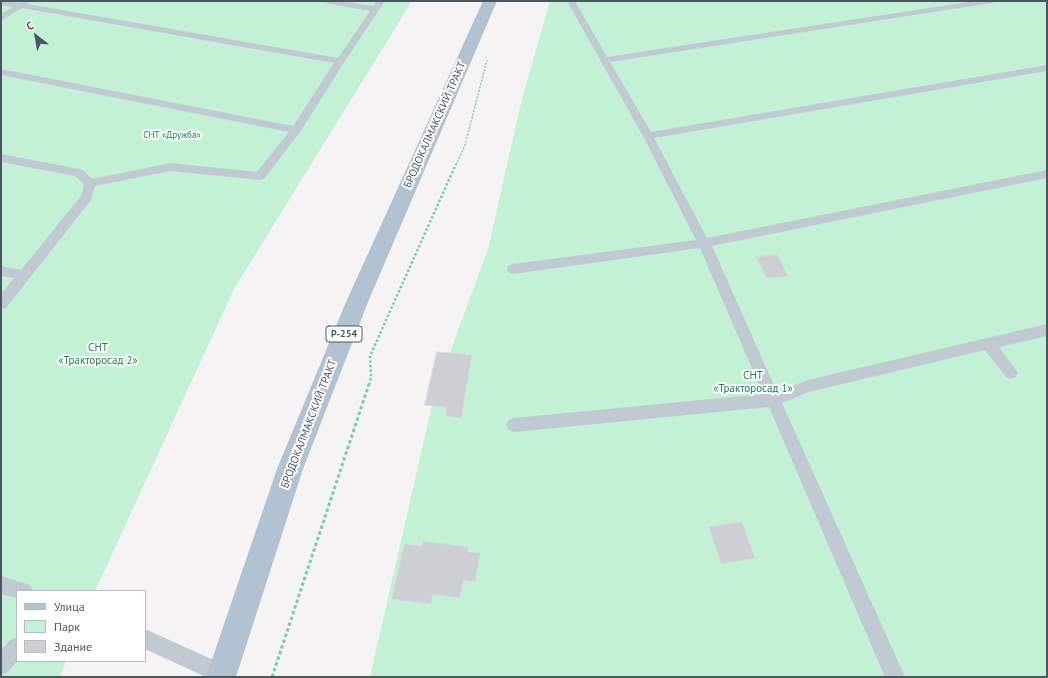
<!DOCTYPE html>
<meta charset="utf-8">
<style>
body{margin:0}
#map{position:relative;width:1048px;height:678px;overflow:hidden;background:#f5f3f3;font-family:"PT Sans",sans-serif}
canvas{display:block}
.frame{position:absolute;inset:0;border:2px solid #4a5661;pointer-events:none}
.legend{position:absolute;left:16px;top:590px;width:130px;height:72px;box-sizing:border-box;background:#fff;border:1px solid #b7bbc0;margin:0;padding:5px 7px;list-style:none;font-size:12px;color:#4a5661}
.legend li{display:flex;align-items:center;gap:8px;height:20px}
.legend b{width:20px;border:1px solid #b7bbc0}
.north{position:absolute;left:16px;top:16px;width:40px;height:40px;-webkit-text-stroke:3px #fff;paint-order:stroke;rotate:329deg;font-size:11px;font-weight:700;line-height:16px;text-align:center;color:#4a5661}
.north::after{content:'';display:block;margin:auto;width:14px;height:18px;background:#4a5661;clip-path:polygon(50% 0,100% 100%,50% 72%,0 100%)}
</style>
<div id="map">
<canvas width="1048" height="678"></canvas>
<div class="frame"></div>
<ul class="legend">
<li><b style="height:5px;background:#b3c2d1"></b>Улица</li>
<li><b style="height:11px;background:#c3f1d5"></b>Парк</li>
<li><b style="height:11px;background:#cdcfd5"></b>Здание</li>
</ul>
<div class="north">С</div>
</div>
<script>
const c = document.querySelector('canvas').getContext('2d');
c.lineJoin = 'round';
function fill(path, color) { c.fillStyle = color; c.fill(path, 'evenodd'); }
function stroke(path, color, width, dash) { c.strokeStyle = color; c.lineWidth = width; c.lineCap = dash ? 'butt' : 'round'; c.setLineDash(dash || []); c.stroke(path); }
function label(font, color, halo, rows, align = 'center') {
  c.font = font + ' "PT Sans",sans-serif'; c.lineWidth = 4; c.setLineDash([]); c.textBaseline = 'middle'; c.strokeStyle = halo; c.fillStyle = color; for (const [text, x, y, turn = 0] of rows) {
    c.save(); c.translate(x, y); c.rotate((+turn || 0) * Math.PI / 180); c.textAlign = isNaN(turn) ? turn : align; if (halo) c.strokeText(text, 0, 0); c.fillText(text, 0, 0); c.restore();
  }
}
fill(new Path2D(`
 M1 1H412L234 289 95 591H17V661H66L60 677H1Z
 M550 1H1047V677H370L434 396 488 249 522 99Z`), '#c3f1d5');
const building = new Path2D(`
 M777 255 788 276 767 278 756 257Z
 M437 352 472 355 461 418 445 416 447 407 425 405Z
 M742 522 755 558 721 564 709 527Z
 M423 541 468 547V552L480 553 475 582 463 580 460 598 433 594 431 604 392 599 404 544 422 546Z`);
fill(building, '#cdcfd5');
stroke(building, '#d7d9de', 1);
stroke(new Path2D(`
 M456 165 465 145 487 60`), '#7ad0a6', 1.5, [2, 1.5]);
stroke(new Path2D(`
 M369 385 371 378 370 356 456 164`), '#7ad0a6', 2.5, [2.5, 2]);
stroke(new Path2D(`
 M272 677 369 384`), '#7ad0a6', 3, [3.5, 2.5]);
fill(new Path2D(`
 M1 1 20 3 27 1 29 3 28 4 338 58 370 11 325 3 321 1H341L373 6 377 1H385L345 61 300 132 264 179 260 180 170 171 95 186 91 200 6 308 1 309V294L14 278 1 276V266L21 270 81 196 84 184 75 176 1 162V154L79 169 83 170 92 179 170 163 257 172 289 132 1 75V69L293 126 334 63 22 8 1 21V14L13 7 1 5Z
 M567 1H575L607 57 975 1H996L992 3 610 62 651 132 1047 65V71L654 138 707 238 1047 170V178L712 246 777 392 808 380 1047 324V336L999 347 1018 373 1016 377 1011 379 1006 377 985 350 809 392 782 403 905 677H885L769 407 514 432 509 430 506 425 509 420 514 418 763 394 700 248 513 274 508 272 507 269 508 266 513 264 696 240 643 136Z
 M1 576 30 585 33 591H17V598L1 594Z
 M145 629 229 667 232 674 231 677H206L145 649Z
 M17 637V661L8 672 1 675V650L10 640Z`), '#c1cad2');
fill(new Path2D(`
 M483 1H497L368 302 303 469 236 677H206L277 469 346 302Z`), '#b3c2d1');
label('9px', '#17864f', '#fff', [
 ["СНТ «Дружба»",172,135]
]);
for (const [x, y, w] of [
 [344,334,36]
]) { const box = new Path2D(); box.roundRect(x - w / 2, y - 8, w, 16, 3); c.fillStyle = '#fff'; c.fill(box); stroke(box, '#4a5661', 1); }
label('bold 10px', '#4a5661', null, [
 ["Р-254",344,334]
]);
label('11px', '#4a5661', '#fff', [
 ["БРОДОКАЛМАКСКИЙ ТРАКТ",435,125,-66],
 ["БРОДОКАЛМАКСКИЙ ТРАКТ",309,424,-69]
]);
label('11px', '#17864f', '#fff', [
 ["СНТ",98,348],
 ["«Тракторосад 2»",98,361],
 ["СНТ",753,376],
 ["«Тракторосад 1»",753,389]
]);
</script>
